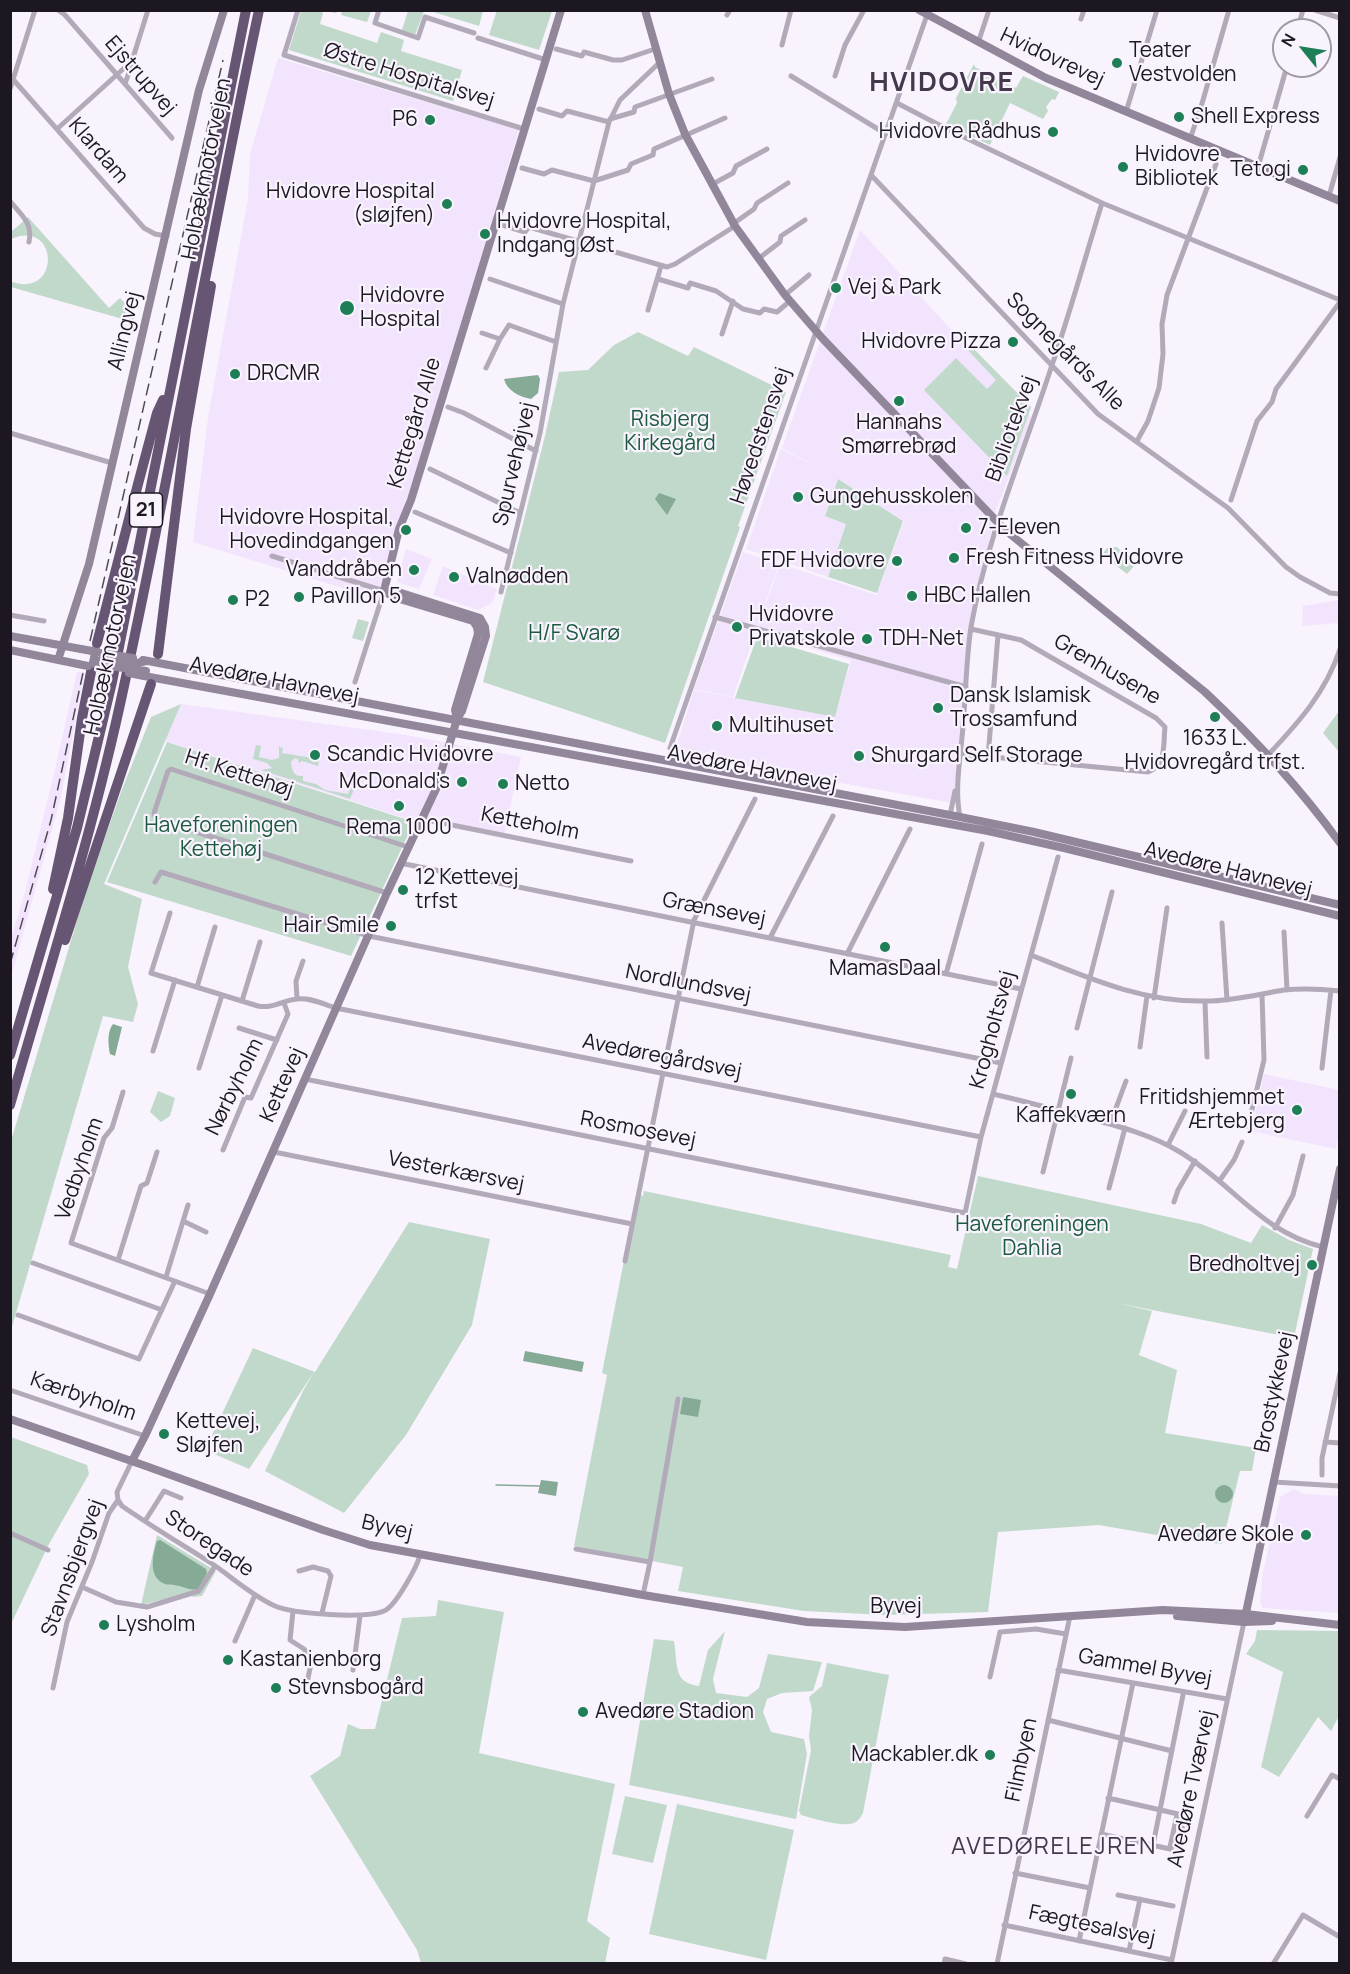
<!DOCTYPE html>
<meta charset="utf-8">
<style>
body{margin:0}
#map{position:relative;width:1350px;height:1974px;overflow:hidden;background:#f8f3fd;font-family:Manrope,sans-serif}
canvas{display:block}
.frame{position:absolute;inset:0;border:12px solid #1c1720;pointer-events:none}
.north{position:absolute;left:1272px;top:18px;width:60px;height:60px;box-sizing:border-box;background:#f8f3fd;border:2px solid #a09ba5;border-radius:50%;rotate:300deg;font-size:16px;font-weight:700;line-height:24px;text-align:center;color:#1c1720}
.north::after{content:'';display:block;margin:auto;width:21px;height:27px;background:#1e7e55;clip-path:polygon(50% 0,100% 100%,50% 72%,0 100%)}
</style>
<div id="map">
<canvas width="1350" height="1974"></canvas>
<div class="frame"></div>
<div class="north">N</div>
</div>
<script>
const c = document.querySelector('canvas').getContext('2d');
c.lineJoin = 'round';
function fill(path, color) { c.fillStyle = color; c.fill(path, 'evenodd'); }
function stroke(path, color, width, dash) { c.strokeStyle = color; c.lineWidth = width; c.lineCap = dash ? 'butt' : 'round'; c.setLineDash(dash || []); c.stroke(path); }
function label(font, color, halo, rows, align = 'center') {
  c.font = font + ' Manrope,sans-serif'; c.lineWidth = 4.5; c.setLineDash([]); c.textBaseline = 'middle'; c.strokeStyle = halo; c.fillStyle = color; for (const [text, x, y, turn = 0] of rows) {
    c.save(); c.translate(x, y); c.rotate((+turn || 0) * Math.PI / 180); c.textAlign = isNaN(turn) ? turn : align; if (halo) c.strokeText(text, 0, 0); c.fillText(text, 0, 0); c.restore();
  }
}
fill(new Path2D(`
 M278 58 519 130 378 599 193 542 208 417 248 199 250 154Z
 M860 230 1032 418 996 510 969 627 959 756 953 803 679 754 678 741 694 690 835 717 851 660 756 633 780 564 877 595 904 521 838 479 825 515 846 523 828 577 746 549 781 449 819 468 782 448Z
 M406 549 432 559 419 589 397 582Z
 M743 552 779 564 733 697 694 689Z
 M443 566 497 589 492 603 478 610 433 595Z
 M1339 600V623L1302 626 1303 606Z
 M77 672H84V674L61 797 11 977V938L25 892 52 782Z
 M181 704 406 735 521 757 504 836 414 821 165 741Z
 M1264 1074 1339 1090V1131L1336 1149 1251 1131Z
 M1294 1489 1303 1494 1339 1496V1613L1263 1608 1260 1602 1263 1572 1280 1497Z`), '#f2e4fd');
fill(new Path2D(`
 M497 10 552 11 539 50 489 35Z
 M301 11H318L323 13 320 24 377 43 381 32 404 40 401 51 462 70 453 101 289 50Z
 M342 11V10L371 11 367 22 341 15Z
 M408 11H424L415 35 402 30Z
 M430 11 483 10V11L479 26Z
 M974 64 975 67 1016 88 1023 76 1059 92 1055 100 1052 99 1046 107 1048 111 1043 119 1010 103 990 145 946 124 957 103 956 98Z
 M28 217 109 308 120 298 135 313 133 322 11 287 10 281C61 301 60 218 11 239V232Z
 M638 332 688 356 694 347 786 392 738 526 740 527 665 743 483 682 545 436 559 372 588 370 614 345Z
 M970 345 1031 407 1007 476 924 390 956 358 987 389 996 380 966 348Z
 M838 479 903 521 877 593 828 577 846 524 825 516Z
 M1117 547 1135 565 1127 574 1102 555 1107 548Z
 M358 619 369 622 363 641 352 638Z
 M757 637 849 664 835 717 735 698Z
 M181 704 104 884 142 899 128 967 138 1004 133 1022 103 1016 11 1330V1141L85 894 121 792 151 717Z
 M1339 711V752L1323 733Z
 M167 742 414 822 351 956 107 882Z
 M256 745 261 746 259 757 272 760 279 758V746L281 748 283 747 282 753 319 759 318 766 302 761 299 763 298 759 295 758 291 762C292 770 293 777 303 776V781L316 784 325 790 348 794 350 787 347 782 356 784 350 799 261 770 272 768 267 763 253 759Z
 M158 1091 175 1098 170 1116 161 1122 150 1112Z
 M978 1176 1201 1224 1251 1243 1262 1225 1289 1240 1313 1249 1294 1338 1117 1303 1152 1311 1139 1355 1177 1370 1165 1433 1256 1448 1252 1471H1240L1222 1544 1185 1540 1099 1525 998 1532 988 1612 886 1615 804 1611 678 1591 683 1567 574 1546 607 1375 602 1373 637 1194 643 1196 644 1191 951 1255 948 1267 957 1269Z
 M409 1222 490 1239 472 1325 406 1435 344 1513 265 1471 303 1391 314 1372 249 1469 205 1450 253 1348 315 1372Z
 M11 1437 87 1465 89 1474 49 1544 11 1624Z
 M157 1535 216 1571 202 1596 193 1597 189 1593 141 1605Z
 M438 1600 504 1612 479 1753 615 1784 587 1921 610 1938 605 1963H421L417 1950 310 1776 340 1756 348 1724 360 1729H375L402 1618 436 1616Z
 M1257 1630 1339 1631V1716L1331 1731 1318 1717 1279 1777 1261 1767 1283 1672 1246 1654 1255 1641Z
 M725 1631 713 1679 716 1693 747 1697 759 1688 768 1654 822 1662 813 1691 782 1693 767 1699 763 1712 771 1732 804 1739 807 1754 796 1819 629 1785 654 1639 674 1641C678 1663 672 1683 699 1686L708 1650Z
 M827 1663 889 1675 863 1813C861 1816 860 1819 857 1821 848 1830 813 1818 801 1815L799 1811 811 1750 809 1736 812 1710 809 1697 822 1686Z
 M625 1796 667 1805 653 1863 612 1854Z
 M677 1804 794 1830 766 1960 649 1934Z`), '#c1d9cb');
fill(new Path2D(`
 M538 375 540 379 538 393 531 399C520 397 507 391 504 379Z
 M659 493 676 499 667 515 655 499Z
 M113 1024 122 1027 115 1056 110 1054C108 1045 107 1031 113 1024Z
 M525 1351 584 1362 582 1372 523 1361Z
 M683 1397 701 1400 698 1417 680 1414Z
 M541 1480 558 1482 556 1496 538 1493Z
 M1215 1494a9 9 0 1 1 18 0a9 9 0 1 1-18 0Z
 M160 1540 206 1569 207 1573 198 1589C189 1591 183 1586 174 1585 171 1584 167 1585 165 1584 147 1577 153 1554 157 1541Z`), '#85aa95');
stroke(new Path2D(`
 M496 1485 540 1486`), '#85aa95', 1.5);
stroke(new Path2D(`
 M58 10 65 15 172 138
 M298 10 284 55 524 129
 M334 10H335
 M379 10 375 23 418 38 425 17 474 33
 M1315 10 1340 18
 M727 15 730 10
 M1081 19 1084 10
 M1297 30 1303 10
 M478 38 546 60
 M978 43 989 10
 M782 45 791 10
 M556 49 582 56 584 52 613 60H622L655 49
 M10 76 144 228 155 234 167 236
 M791 76 886 134
 M835 76 845 45 864 10
 M125 84 132 63
 M10 89 35 10
 M897 103 945 128 1102 203 1340 300
 M539 109 562 116 567 111 609 122
 M1126 112 1157 10
 M610 119 634 112 635 107 712 79
 M57 129 132 61 148 10
 M1190 139 1201 107 1229 10
 M1258 167 1287 66
 M522 168 544 174 552 170 594 181 628 170 631 164 653 155 654 149 725 118
 M871 175 1098 414 1228 508 1286 567 1300 577 1330 593 1340 594
 M711 185 733 173 736 166 767 149
 M1329 196 1340 157
 M10 201C22 216 33 223 29 242
 M733 224 754 209 757 203 788 183
 M502 225 525 232 529 227 667 267 675 264 735 226
 M758 259 780 242 781 236 805 220
 M490 279 563 304
 M658 279 688 288 690 283 716 291 743 309 760 313 764 309 777 312 790 301
 M785 295 809 275
 M648 310 661 266
 M482 333 500 339
 M722 334 733 301
 M486 368 500 339 509 325 556 342
 M448 407 464 413 536 451
 M10 433 112 463
 M1137 441 1148 421 1159 388 1163 354 1162 324 1167 295 1216 164
 M430 469 520 513
 M1231 500 1257 421 1272 402 1276 389 1340 302
 M415 512 511 553
 M272 556 384 591 355 682
 M501 592 540 433 563 304 609 122 620 100 659 63
 M10 615 44 621
 M715 617 966 687
 M670 748 927 15
 M961 754 1148 772C1167 765 1163 745 1165 727L1156 718 1021 640 971 629
 M1269 754C1299 722 1326 692 1340 649
 M988 757 998 635
 M950 815 955 791
 M960 817C954 787 961 756 963 726 966 694 966 659 971 627 987 537 1023 454 1051 368 1070 313 1085 258 1102 203
 M422 819 631 861
 M400 863 1021 989
 M155 882 161 872 369 936 1001 1063
 M387 893 156 819 154 813 168 771 171 769 408 847
 M170 913 151 973 258 1006C273 1009 283 1000 297 999 310 997 325 1005 336 1008L981 1137
 M1222 923 1227 1000
 M1284 932 1287 990
 M770 938 833 816
 M847 954 910 829
 M1031 955C1088 978 1144 1003 1207 1001 1233 1001 1259 994 1284 990 1302 988 1322 989 1340 991
 M946 974 982 844
 M197 987 215 927
 M1154 998 1167 908
 M297 999 296 981 303 961
 M242 1001 260 942
 M1205 1002 1207 1057
 M239 1028 277 1040
 M1077 1028 1112 892
 M1140 1047 1147 996
 M153 1051 175 980
 M199 1068 222 995
 M1322 1068 1331 990
 M305 1079 965 1213 981 1137 1058 857
 M123 1092 112 1128 104 1138 71 1243 210 1294
 M993 1094C1019 1100 1046 1107 1072 1114 1109 1124 1147 1132 1180 1152 1233 1184 1261 1232 1323 1247
 M1110 1124 1126 1081
 M1248 1126 1264 1060 1262 994
 M1168 1145 1185 1111
 M223 1150 245 1097 251 1098 288 1014 284 1003
 M274 1152 632 1224
 M1043 1172 1071 1058
 M1220 1180 1234 1160 1242 1142
 M1109 1188 1125 1128
 M1174 1202 1178 1190 1195 1161
 M183 1221 206 1232
 M1275 1228 1293 1195 1303 1156
 M118 1260 141 1186 147 1183 157 1152
 M625 1261 694 920 755 799
 M33 1263 162 1310
 M166 1277 188 1205
 M18 1315 139 1359 175 1281
 M10 1390 145 1436
 M1325 1442 1340 1443
 M1322 1475V1458L1340 1373
 M1274 1482 1340 1486
 M118 1500 122 1506C151 1526 181 1544 211 1563 232 1577 251 1595 275 1606 294 1614 365 1619 384 1611 395 1607 417 1567 420 1555
 M145 1521 164 1491 181 1498
 M10 1533 48 1550
 M576 1549 650 1562 643 1595
 M650 1562 678 1399
 M299 1571 313 1567 328 1571 331 1576 322 1613
 M82 1587 116 1602 147 1607 199 1591 215 1566
 M293 1611 290 1640 304 1649 312 1659 307 1683
 M235 1641 255 1595
 M353 1670 360 1616
 M1058 1670 1227 1699
 M990 1677 1000 1632 1036 1629 1066 1634
 M53 1688 67 1622 92 1562 109 1513 118 1500 117 1492 132 1461
 M1048 1720 1172 1751
 M1307 1816 1332 1775 1340 1779
 M1101 1834 1170 1849 1184 1834 1178 1814 1108 1798
 M1153 1845 1183 1695
 M1170 1847 1177 1815
 M1015 1873 1090 1888
 M1118 1895 1173 1906
 M1004 1925 1172 1960
 M1079 1941 1133 1683
 M1129 1951 1140 1899
 M944 1964 945 1959 966 1964
 M997 1964 1070 1616
 M1171 1964 1244 1622
 M1273 1964 1303 1915 1340 1937`), '#b2aab9', 5);
stroke(new Path2D(`
 M645 10 669 94 685 134 735 226 785 295 823 339 1005 530 1205 692C1255 739 1300 788 1340 843
 M919 10 1046 78 1340 201
 M384 591 399 529 411 500 561 10
 M384 591 393 597 473 621 477 627 478 634 455 710 457 719
 M10 636 81 649
 M10 650 78 664
 M58 660 89 564 199 90 224 10
 M143 660 960 817 1034 832 1340 905
 M91 672 97 643
 M144 676 988 831 1064 848 1340 916
 M10 1419 143 1465 323 1530 370 1545 643 1595 807 1622 905 1627 1163 1610 1246 1614 1340 1625
 M132 1461 145 1436 210 1294 387 893 436 789 457 719 462 711 486 636 485 627 480 618 395 591H384
 M1177 1616 1244 1622 1272 1621
 M1244 1622 1340 1169`), '#92869b', 8);
stroke(new Path2D(`
 M97 643 138 484 157 413 163 400
 M158 654 186 429 211 286
 M53 889 68 818 82 718 91 672
 M65 940 151 684
 M10 1055 77 828 112 682 246 10
 M10 1105C50 966 94 828 124 686 173 461 211 235 259 10`), '#675673', 10);
stroke(new Path2D(`
 M90 641 223 60
 M10 964 51 820 83 673`), '#4f4a53', 1.5, [12, 6]);
stroke(new Path2D(`
 M81 649 92 651
 M101 653 133 658
 M98 661 105 660 132 664 147 661
 M78 664 88 666
 M98 668 109 666 146 671
 M129 673 144 676`), '#92869b', 8);
for (const [x, y, r, color] of [
 [1117,63,6,"#1e7e55"],
 [1179,117,6,"#1e7e55"],
 [430,120,6,"#1e7e55"],
 [1053,132,6,"#1e7e55"],
 [1123,167,6,"#1e7e55"],
 [1303,170,6,"#1e7e55"],
 [447,204,6,"#1e7e55"],
 [485,234,6,"#1e7e55"],
 [836,288,6,"#1e7e55"],
 [347,308,8,"#1e7e55"],
 [1013,342,6,"#1e7e55"],
 [235,374,6,"#1e7e55"],
 [899,401,6,"#1e7e55"],
 [798,497,6,"#1e7e55"],
 [966,528,6,"#1e7e55"],
 [406,530,6,"#1e7e55"],
 [954,558,6,"#1e7e55"],
 [897,561,6,"#1e7e55"],
 [414,570,6,"#1e7e55"],
 [454,577,6,"#1e7e55"],
 [912,596,6,"#1e7e55"],
 [299,597,6,"#1e7e55"],
 [233,600,6,"#1e7e55"],
 [737,627,6,"#1e7e55"],
 [867,639,6,"#1e7e55"],
 [938,708,6,"#1e7e55"],
 [1215,717,6,"#1e7e55"],
 [717,726,6,"#1e7e55"],
 [315,755,6,"#1e7e55"],
 [859,756,6,"#1e7e55"],
 [462,782,6,"#1e7e55"],
 [503,784,6,"#1e7e55"],
 [399,806,6,"#1e7e55"],
 [403,890,6,"#1e7e55"],
 [391,926,6,"#1e7e55"],
 [885,947,6,"#1e7e55"],
 [1071,1094,6,"#1e7e55"],
 [1297,1110,6,"#1e7e55"],
 [1312,1265,6,"#1e7e55"],
 [164,1434,6,"#1e7e55"],
 [1306,1535,6,"#1e7e55"],
 [104,1625,6,"#1e7e55"],
 [228,1660,6,"#1e7e55"],
 [276,1688,6,"#1e7e55"],
 [583,1712,6,"#1e7e55"],
 [990,1755,6,"#1e7e55"]
]) { const dot = new Path2D(); dot.arc(x, y, r, 0, 2 * Math.PI); c.fillStyle = color; c.fill(dot); stroke(dot, '#f8f3fd', 2); }
for (const [x, y, w] of [
 [146,510,33]
]) { const box = new Path2D(); box.roundRect(x - w / 2, y - 17, w, 34, 4.5); c.fillStyle = '#f8f3fd'; c.fill(box); stroke(box, '#1c1720', 1.5); }
label('bold 20px', '#1c1720', null, [
 ["21",146,510]
]);
label('21px', '#1c1720', '#f8f3fd', [
 ["Teater",1129,51],
 ["Vestvolden",1129,75],
 ["Shell Express",1191,117],
 ["P6",418,120,"right"],
 ["Hvidovre Rådhus",1041,132,"right"],
 ["Hvidovre",1135,155],
 ["Bibliotek",1135,179],
 ["Tetogi",1291,170,"right"],
 ["Hvidovre Hospital",435,192,"right"],
 ["(sløjfen)",435,216,"right"],
 ["Hvidovre Hospital,",497,222],
 ["Indgang Øst",497,246],
 ["Vej & Park",848,288],
 ["Hvidovre",360,296],
 ["Hospital",360,320],
 ["Hvidovre Pizza",1001,342,"right"],
 ["DRCMR",247,374],
 ["Hannahs",899,423,"center"],
 ["Smørrebrød",899,447,"center"],
 ["Gungehusskolen",810,497],
 ["Hvidovre Hospital,",394,518,"right"],
 ["Hovedindgangen",394,542,"right"],
 ["7-Eleven",978,528],
 ["Fresh Fitness Hvidovre",966,558],
 ["FDF Hvidovre",885,561,"right"],
 ["Vanddråben",402,570,"right"],
 ["Valnødden",466,577],
 ["HBC Hallen",924,596],
 ["Pavillon 5",311,597],
 ["P2",245,600],
 ["Hvidovre",749,615],
 ["Privatskole",749,639],
 ["TDH-Net",879,639],
 ["Dansk Islamisk",950,696],
 ["Trossamfund",950,720],
 ["Multihuset",729,726],
 ["1633 L.",1215,739,"center"],
 ["Hvidovregård trfst.",1215,763,"center"],
 ["Scandic Hvidovre",327,755],
 ["Shurgard Self Storage",871,756],
 ["McDonald's",450,782,"right"],
 ["Netto",515,784],
 ["Rema 1000",399,828,"center"],
 ["12 Kettevej",415,878],
 ["trfst",415,902],
 ["Hair Smile",379,926,"right"],
 ["MamasDaal",885,969,"center"],
 ["Fritidshjemmet",1285,1098,"right"],
 ["Ærtebjerg",1285,1122,"right"],
 ["Kaffekværn",1071,1116,"center"],
 ["Bredholtvej",1300,1265,"right"],
 ["Kettevej,",176,1422],
 ["Sløjfen",176,1446],
 ["Avedøre Skole",1294,1535,"right"],
 ["Lysholm",116,1625],
 ["Kastanienborg",240,1660],
 ["Stevnsbogård",288,1688],
 ["Avedøre Stadion",595,1712],
 ["Mackabler.dk",978,1755,"right"]
], 'left');
label('21px', '#1c1720', '#f8f3fd', [
 ["Hvidovrevej",1052,58,25],
 ["Ejstrupvej",140,76,49],
 ["Østre Hospitalsvej",409,76,17],
 ["Klardam",98,151,49],
 ["Holbækmotorvejen",207,169,-79],
 ["Allingvej",125,331,-76],
 ["Sognegårds Alle",1065,352,45],
 ["Kettegård Alle",415,423,-73],
 ["Bibliotekvej",1012,429,-70],
 ["Høvedstensvej",761,436,-71],
 ["Spurvehøjvej",515,464,-77],
 ["Holbækmotorvejen",111,645,-78],
 ["Grenhusene",1107,670,30],
 ["Avedøre Havnevej",274,681,11],
 ["Avedøre Havnevej",752,769,11],
 ["Hf. Kettehøj",239,774,18],
 ["Ketteholm",530,824,11],
 ["Avedøre Havnevej",1228,870,14],
 ["Grænsevej",714,910,11],
 ["Nordlundsvej",688,984,11],
 ["Krogholtsvej",993,1030,-75],
 ["Avedøregårdsvej",662,1057,11],
 ["Kettevej",283,1085,-66],
 ["Nørbyholm",235,1087,-64],
 ["Rosmosevej",638,1130,11],
 ["Vedbyholm",80,1169,-71],
 ["Vesterkærsvej",456,1172,11],
 ["Brostykkevej",1275,1392,-78],
 ["Kærbyholm",83,1397,19],
 ["Byvej",387,1528,13],
 ["Storegade",209,1544,34],
 ["Stavnsbjergvej",73,1568,-70],
 ["Byvej",896,1607],
 ["Gammel Byvej",1145,1668,10],
 ["Filmbyen",1022,1760,-78],
 ["Avedøre Tværvej",1192,1789,-78],
 ["Fægtesalsvej",1092,1926,12]
]);
label('21px', '#1a5a3e', '#f8f3fd', [
 ["Risbjerg",670,420],
 ["Kirkegård",670,444],
 ["H/F Svarø",574,634],
 ["Haveforeningen",221,826],
 ["Kettehøj",221,850],
 ["Haveforeningen",1032,1225],
 ["Dahlia",1032,1249]
]);
c.letterSpacing = '1.5px';
label('24px', '#43384c', '#f8f3fd', [
 ["AVEDØRELEJREN",1054,1847]
]);
c.letterSpacing = '0px';
c.letterSpacing = '1.5px';
label('bold 27px', '#43384c', '#f8f3fd', [
 ["HVIDOVRE",942,83]
]);
c.letterSpacing = '0px';
</script>
